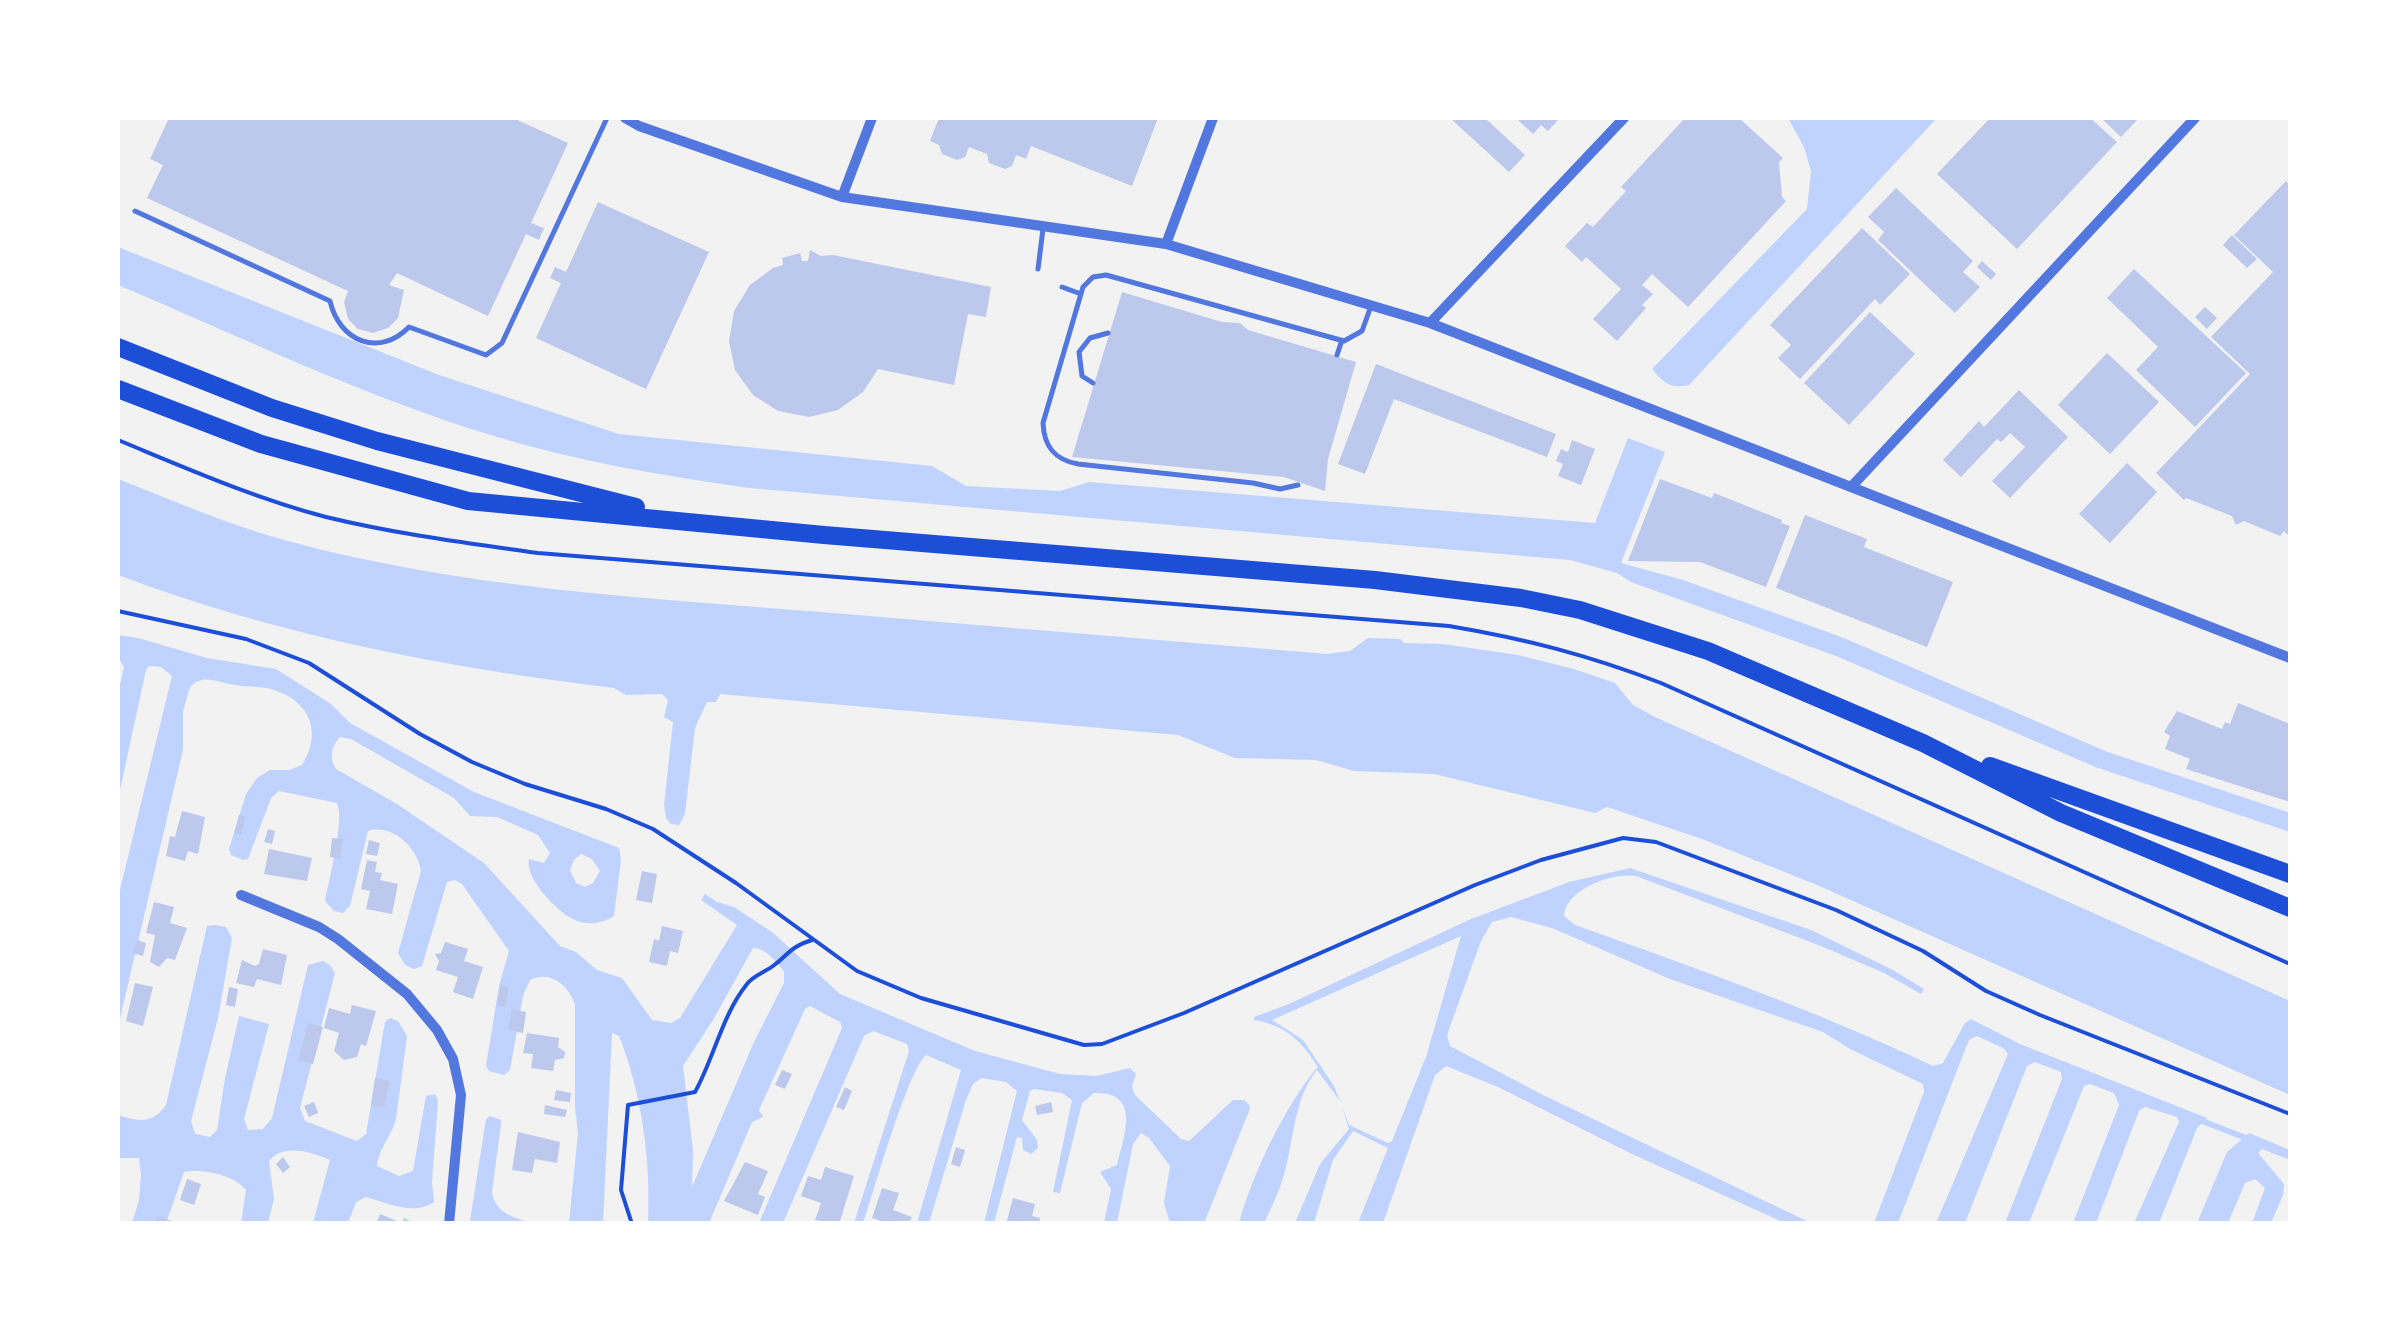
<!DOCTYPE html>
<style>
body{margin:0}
#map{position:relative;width:2408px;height:1341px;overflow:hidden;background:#f2f2f2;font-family:"Public Sans",sans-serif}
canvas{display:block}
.frame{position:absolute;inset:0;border:120px solid #fff;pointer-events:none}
</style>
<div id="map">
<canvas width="2408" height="1341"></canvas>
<div class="frame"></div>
</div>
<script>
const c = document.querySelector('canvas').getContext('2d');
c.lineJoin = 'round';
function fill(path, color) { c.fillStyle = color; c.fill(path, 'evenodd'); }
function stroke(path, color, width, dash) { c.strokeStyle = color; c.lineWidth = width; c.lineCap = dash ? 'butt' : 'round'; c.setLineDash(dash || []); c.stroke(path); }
fill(new Path2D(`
 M1788 118H1937L1689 385C1670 389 1664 383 1652 369L1807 209 1811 171 1804 147Z
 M118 247 439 375 619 434 932 466 966 486 1060 491 1089 482 1595 523 1628 438 1665 452 1621 563 1683 580 1844 638 2105 751 2290 813V832L2098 768 1836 656 1631 582 1617 573 1570 560 749 488C663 476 576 461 494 436 365 397 241 337 118 285Z
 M118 479C174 501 229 525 288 541 461 588 643 598 821 612 989 626 1158 640 1327 654L1350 651 1368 638 1400 639 1404 643 1443 644 1518 655 1574 669 1615 683 1633 705 1655 717 2290 1001V1095L1817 885 1702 839 1607 807 1595 813 1434 774 1354 771 1316 760 1235 758 1178 735 720 694 716 702H707L695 728 685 814 679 825 671 824 666 818 664 805 673 722 664 717 668 700 662 694 626 695 614 688C445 668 277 635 118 575Z
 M118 635 138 638 207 658 276 669 331 704 350 723 474 792 619 848 621 860 614 916C604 923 587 926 575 920 558 913 524 878 529 859L544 863 550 853 538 835 497 817 470 816 454 798 351 739 340 737C331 747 329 758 336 769L397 804 484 863 560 946 576 952 597 970 622 978 652 1020 671 1023 680 1018 737 925 701 900 705 894 717 902 734 907 772 932 840 994 975 1051 1060 1074 1096 1076 1130 1068 1136 1074 1132 1086 1135 1095 1181 1139 1189 1141 1233 1100H1244L1250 1106 1249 1111 1205 1221 1170 1223 1164 1203 1170 1166 1149 1138 1141 1133 1133 1144 1117 1223H1104L1111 1189 1100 1172 1117 1165C1124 1136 1142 1091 1094 1093L1082 1103 1060 1193 1053 1192 1072 1100 1062 1093 1034 1089 1030 1091 1022 1120 1037 1140 1038 1148 1031 1154 1023 1150 1022 1138 1017 1137 994 1223H984L1017 1091 1006 1082 981 1078 973 1084 966 1100 929 1223H917L961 1070 926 1055C907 1072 874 1192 863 1223H854L909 1051 907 1044 873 1031 864 1036 783 1223H759L842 1028 840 1022 810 1006 805 1009 759 1110 763 1117 752 1122 709 1223H648C651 1162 642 1093 619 1036L612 1033 603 1223H569L578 1133 575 1107V1004C568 985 550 970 530 980L523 996 510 1070 504 1075 489 1071 486 1066 499 986 509 951 462 884 455 880 447 882 422 966 414 969 405 965 398 953 421 871C418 848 392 823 368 831L350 906 343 913 334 911 325 901C329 879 345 819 337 803L279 791 271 798 248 859 243 860 231 855 229 849 246 794 257 778 270 770H289L302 765C325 729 306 696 266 688 256 686 244 687 234 685 218 682 202 673 190 687L183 711V750L118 1027V898L172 676 161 667 149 666 146 670 118 799V694L124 667 118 657ZM581 854 592 859 600 871 593 883 585 887 576 883 570 870 574 860ZM753 948C766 948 776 962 784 971V983L754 1042 692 1187 693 1150 683 1066 713 1020Z
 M1630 868 1811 930 1893 970 1924 989 1921 994 1884 973 1821 946 1636 876C1612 872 1566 889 1564 916L1575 925C1696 968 1817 1011 1933 1066L1943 1063 1965 1023 1971 1019 2020 1044 2207 1118 2197 1128 2159 1223H2134L2179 1122 2177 1117 2145 1107 2139 1111 2096 1223H2073L2119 1105 2114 1093 2090 1084 2084 1086 2029 1223H2005L2062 1079 2061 1072 2035 1062 2027 1066 1965 1223H1936L2008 1054 2003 1048 1977 1036 1969 1040 1966 1047 1898 1223H1874L1924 1092 1923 1084 1850 1049 1823 1032 1670 979 1552 928 1511 917 1492 922 1481 941 1447 1035 1450 1046 1545 1096 1811 1223H1785L1632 1154 1498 1087 1446 1066 1435 1075 1383 1223H1358L1388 1148 1353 1131 1333 1160 1314 1223H1295L1320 1164 1349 1129 1340 1101 1317 1070C1293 1099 1294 1143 1283 1178 1278 1194 1271 1209 1264 1223H1239C1250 1179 1287 1101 1318 1067 1302 1042 1286 1025 1254 1020V1017L1289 1004 1471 919 1569 882ZM1461 936 1426 1057 1392 1141 1388 1143 1349 1125 1334 1086 1303 1040 1272 1020Z
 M215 925 226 927 232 938 218 1018 191 1121 195 1134 210 1137 217 1130 225 1078 239 1016 269 1024 244 1119 248 1130 263 1129 272 1118 308 965 323 961 330 965 335 973 300 1108 305 1121 357 1141 366 1134 385 1022 390 1018 398 1021 407 1036 396 1119C392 1135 378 1150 377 1166L399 1176 413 1171 426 1096 435 1094 438 1101 432 1182 434 1202C414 1216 388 1203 366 1197L356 1202 348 1223H313L330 1160C311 1152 284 1143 269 1161L274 1199 268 1223H241L246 1190C235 1175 202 1168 184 1172L166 1223H132L139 1200 141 1175 139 1158H118V1115C138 1122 153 1124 166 1105L207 926Z
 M490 1116 501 1120V1124L492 1192C495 1213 513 1217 531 1223L470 1221 486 1119Z
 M2249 1133 2290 1150V1160L2262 1149 2258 1153 2284 1184 2283 1195 2271 1223H2252L2265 1188 2255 1179 2245 1183 2228 1223H2197L2227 1152Z`), '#bfd3fe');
stroke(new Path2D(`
 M2197 1119 2251 1140`), '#bfd3fe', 6);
fill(new Path2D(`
 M169 118H513L568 143 531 223 544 228 539 240 526 234 488 316 397 273 389 285 404 290 398 318 388 328 373 333 358 329 348 319 344 302 348 291 147 198 163 165 150 159Z
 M939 118H1158L1132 186 1031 146 1026 159 1016 155 1012 166 1005 169 989 163 987 154 969 147 965 157 957 160 942 154 939 145 930 141Z
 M1450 118H1485L1525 155 1509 172Z
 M1516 118H1560L1548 131 1541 125 1533 134Z
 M1685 118H1739L1783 158 1779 162 1782 197 1786 201 1688 307 1652 274 1642 285 1653 294 1642 305 1646 308 1617 341 1593 319 1621 289 1586 257 1582 262 1565 246 1587 223 1593 227 1626 191 1621 187Z
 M1990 118H2090L2117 142 2017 249 1937 174Z
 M2101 118H2139L2121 137Z
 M2286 181 2290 186V537L2284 531 2280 536 2244 521 2236 525 2232 516 2186 498 2184 500 2156 473 2250 374 2211 337 2273 272 2234 235Z
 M1896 188 1973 261 1963 272 1980 287 1955 313 1878 240 1884 232 1868 217Z
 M598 202 709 252 646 389 536 338 561 283 550 278 555 267 566 272Z
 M1862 228 1910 274 1880 305 1875 299 1800 379 1778 358 1791 345 1770 325Z
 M2232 235 2257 259 2247 268 2223 245Z
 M810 250 821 256 833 255 991 287 986 317 968 314 954 385 878 369 863 392 838 410 809 417 778 411 753 395 735 370 729 341 734 311 750 285 773 268 783 265 782 258 800 253 802 261H808Z
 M1982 261 1996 274 1991 280 1977 267Z
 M2134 269 2246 373 2195 427 2136 370 2158 347 2107 298Z
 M1122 292 1222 322 1240 323 1248 330 1356 362 1328 459 1325 491 1284 477 1072 457Z
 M2205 307 2217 318 2207 329 2195 317Z
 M1870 312 1915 354 1849 425 1804 383Z
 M2107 353 2159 402 2110 454 2058 405Z
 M1376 364 1556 434 1547 457 1394 399 1365 474 1338 464Z
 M2019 390 2068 437 2010 498 1992 481 2025 447 2010 433 2001 442 1997 439 1961 477 1943 460 1979 421 1984 427Z
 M1572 440 1595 449 1581 485 1558 476 1563 464 1556 461 1561 449 1568 452Z
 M2127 463 2157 492 2110 543 2079 514Z
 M1660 479 1712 498 1714 493 1782 520 1781 523 1790 526 1766 587 1700 562 1628 561Z
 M1805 515 1867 539 1864 547 1953 582 1927 647 1776 588Z
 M2238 703 2290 724V802L2186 769 2190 759 2165 749 2170 736 2164 732 2177 711 2222 729 2225 722 2230 724Z
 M182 811 205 817 198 854 188 851 185 861 166 856 170 836 175 837Z
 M239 815 246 817 241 835 234 833Z
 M268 829 275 831 272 844 264 842Z
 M332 838 343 839 340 859 330 857Z
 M369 840 380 843 377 856 366 854Z
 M269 849 312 858 307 881 264 874Z
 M367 860 377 862 375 872 382 873 380 880 398 884 392 914 366 909 370 891 361 889Z
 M642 871 657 874 652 903 636 900Z
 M154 902 174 907 170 923 187 928 175 960 167 958 159 967 150 962 155 935 146 933Z
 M662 926 683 931 678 953 670 951 667 966 649 962 654 939 659 941Z
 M137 940 146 943 143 956 133 953Z
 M445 942 468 949 464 961 483 967 473 999 453 992 458 977 436 970 439 961 435 954 441 953Z
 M263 949 287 955 281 985 257 979 254 987 236 983 242 960 255 966 259 964Z
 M135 983 153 987 143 1026 126 1021Z
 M501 985 509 987 505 1007 497 1005Z
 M229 987 238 989 235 1007 226 1005Z
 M352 1005 376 1011 366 1046 361 1044 357 1057 344 1060 334 1051 339 1033 324 1028 329 1008 350 1014Z
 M512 1009 526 1012 523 1033 508 1030Z
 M308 1023 323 1027 313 1064 298 1060Z
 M527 1033 559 1038 558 1047 565 1052 564 1058 555 1060 553 1071 531 1068 533 1054 523 1053Z
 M782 1070 792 1074 785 1089 775 1085Z
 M375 1078 389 1081 384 1108 371 1105Z
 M845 1087 852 1091 844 1110 836 1107Z
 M556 1090 571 1093 570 1102 554 1100Z
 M314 1102 318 1113 309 1117 304 1106Z
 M1051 1102 1053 1112 1037 1115 1035 1106Z
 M545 1105 567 1110 565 1117 544 1114Z
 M518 1132 560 1142 557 1163 535 1159 532 1173 512 1170Z
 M956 1147 965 1150 960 1167 951 1164Z
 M283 1157 290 1167 283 1173 276 1164Z
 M745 1162 768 1171 758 1194 765 1197 758 1215 724 1201Z
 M825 1167 854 1176 839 1224 815 1220 821 1203 801 1196 808 1176 821 1180Z
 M187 1179 201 1184 194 1205 180 1200Z
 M882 1188 899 1193 893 1210 912 1217 909 1224H880L881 1221 872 1218Z
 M1013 1198 1035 1204 1032 1216 1040 1218 1039 1224H1006Z
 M380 1214 402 1223 404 1218 416 1224H376Z
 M157 1216 178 1223V1224H155Z`), '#bdc9ec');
stroke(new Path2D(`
 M118 440C186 468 254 498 326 517 396 534 467 543 538 553L1449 626C1526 639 1588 655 1661 683L2290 964
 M118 611 246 639 309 663 420 734 472 762 525 784 606 809 653 829 736 883 857 971 921 998 1084 1045 1102 1044 1184 1013 1475 885 1541 860 1623 838 1656 842 1836 910 1923 951 1986 991 2040 1015 2290 1114
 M632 1224 621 1190 628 1105 695 1092C714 1058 722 1015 747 984 753 976 765 972 773 966 790 953 790 947 812 940`), '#1d4ed8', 4);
stroke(new Path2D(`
 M135 211 330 301C339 341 379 358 409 327L486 355 502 343 607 118
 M1038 269 1043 229
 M1062 287 1081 294
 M1337 355 1342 340
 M1093 383 1082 376 1079 352 1090 338 1108 333
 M1298 485 1280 489 1253 483 1078 464C1055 460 1044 447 1043 423L1083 287 1093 277 1106 275 1344 341 1362 331 1371 306`), '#5277de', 5);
stroke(new Path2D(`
 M625 118 639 126 842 197 1166 244 1430 323 2290 658
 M842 197 872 118
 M1166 244 1213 118
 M1430 323 1624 118
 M1852 486 2195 118
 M241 895 319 927 338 939 407 994 437 1030 453 1059 461 1095 449 1224`), '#5277de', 10);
stroke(new Path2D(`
 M118 347 272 408 377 441 636 507
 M118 389 261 444 468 501 824 535 1375 580 1521 598 1580 610 1708 651 1923 743 2061 813 2290 908
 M1990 766 2290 874`), '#1d4ed8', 18);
</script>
